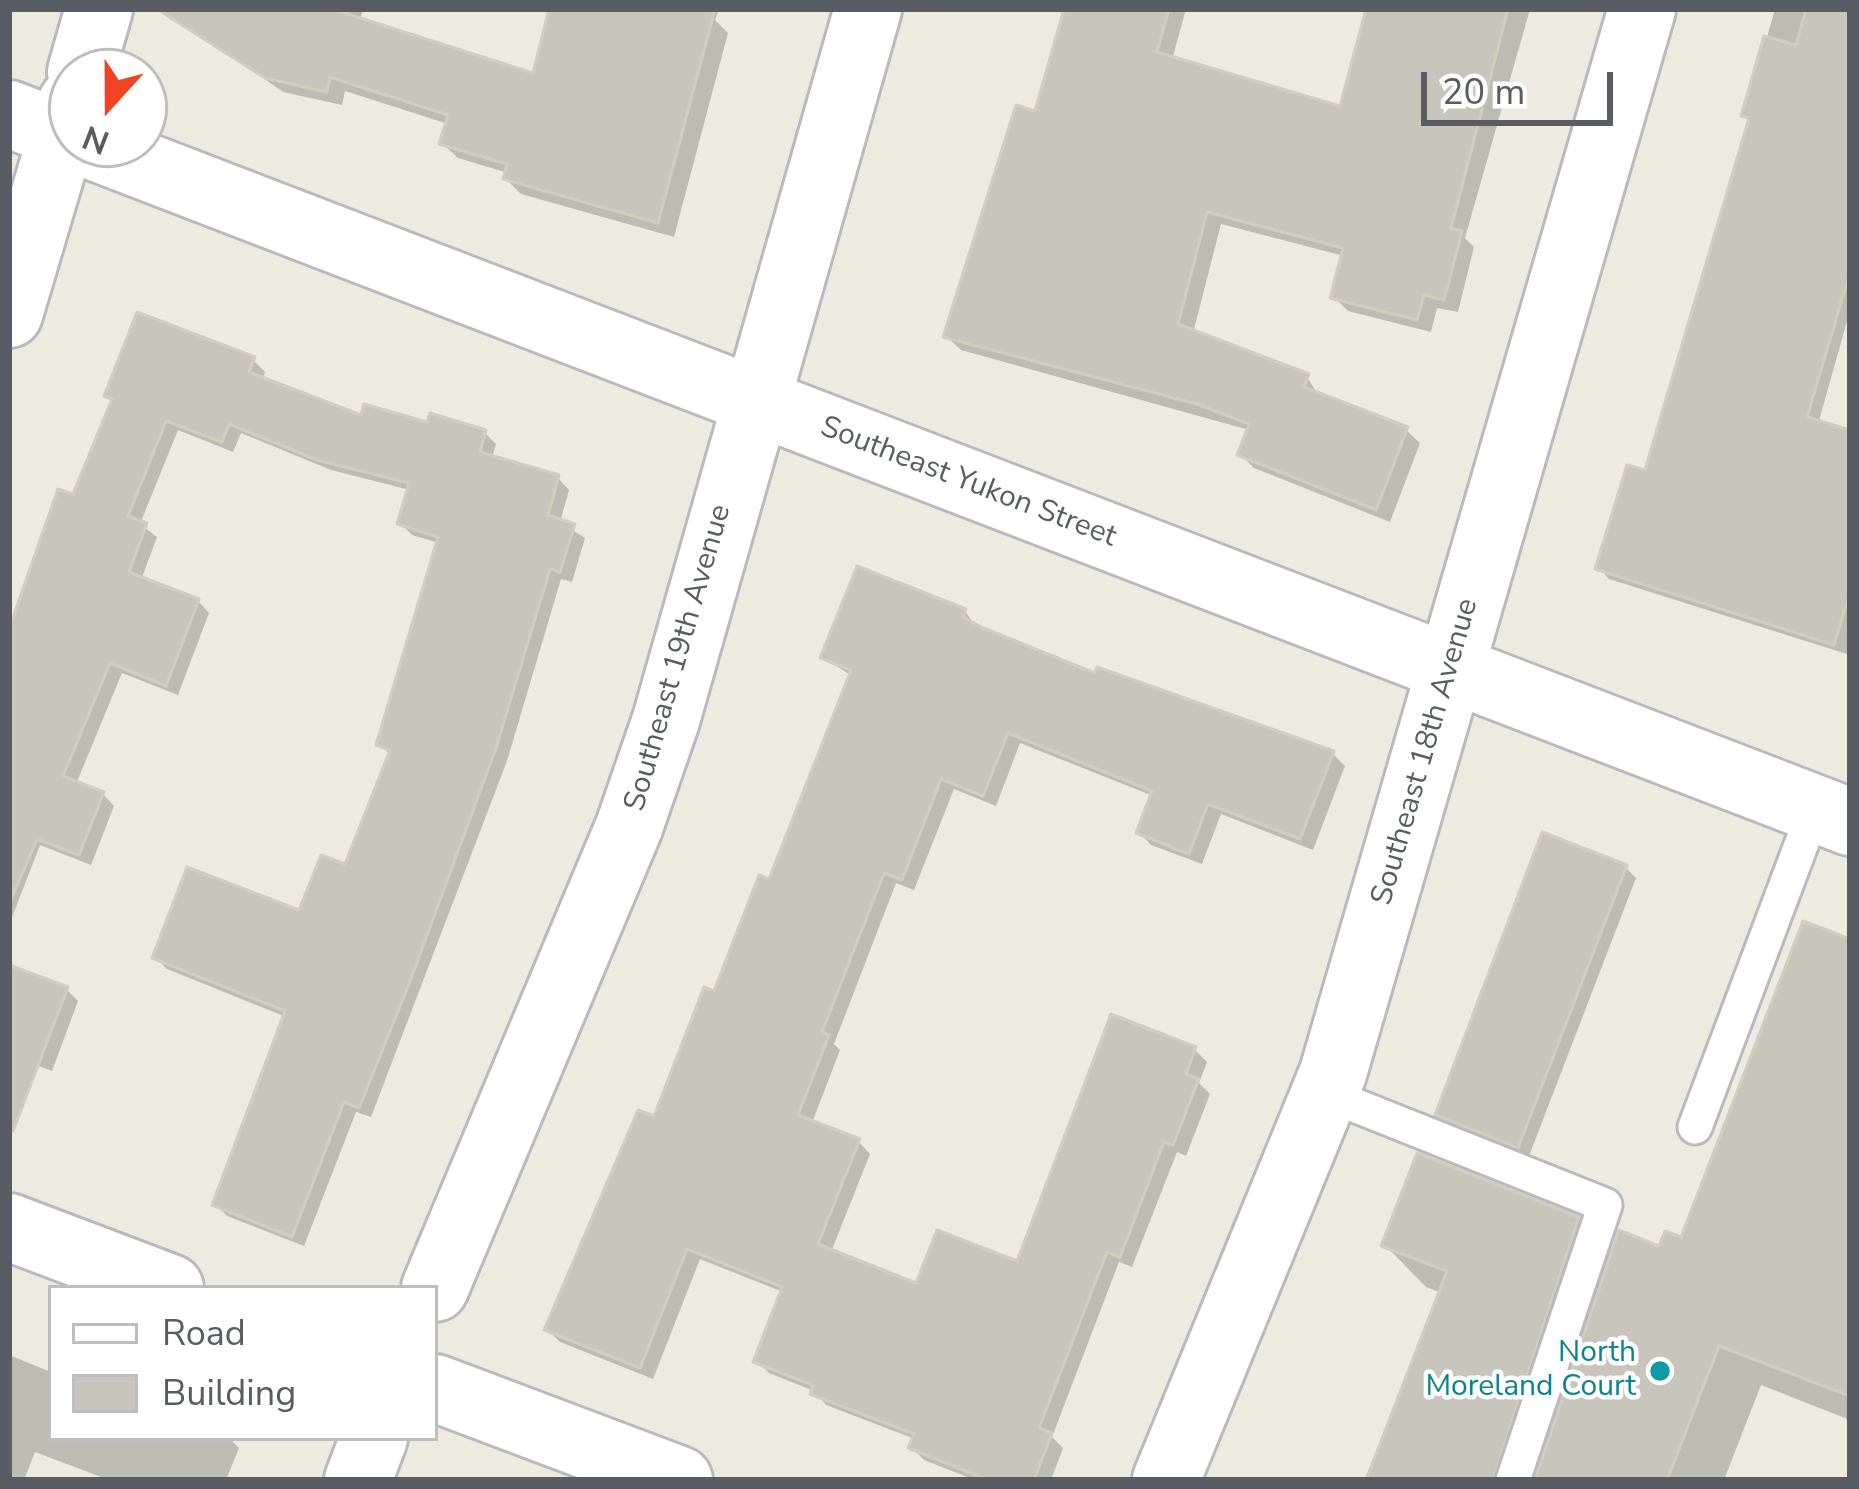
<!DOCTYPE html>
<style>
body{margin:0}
#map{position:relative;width:1859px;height:1489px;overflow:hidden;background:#edebe0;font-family:"Nunito Sans",sans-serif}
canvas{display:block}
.frame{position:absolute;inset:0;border:12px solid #595c62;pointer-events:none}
.legend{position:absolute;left:48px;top:1285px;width:390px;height:156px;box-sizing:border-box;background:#fff;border:3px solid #bdbec0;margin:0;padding:15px 21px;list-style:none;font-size:36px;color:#595c62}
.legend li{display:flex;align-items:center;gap:24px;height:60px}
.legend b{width:60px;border:3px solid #bdbec0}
.north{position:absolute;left:48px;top:48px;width:120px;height:120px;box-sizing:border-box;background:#fff;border:3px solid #bdbec0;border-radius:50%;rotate:201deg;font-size:33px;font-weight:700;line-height:48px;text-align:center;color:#595c62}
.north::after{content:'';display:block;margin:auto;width:42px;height:54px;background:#f14323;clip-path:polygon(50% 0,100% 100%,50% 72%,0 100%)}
.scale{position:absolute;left:1421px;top:72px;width:192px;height:54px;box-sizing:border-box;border:6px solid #595c62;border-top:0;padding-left:15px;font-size:36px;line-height:42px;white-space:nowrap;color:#595c62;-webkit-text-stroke:9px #fff;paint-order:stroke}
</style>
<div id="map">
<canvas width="1859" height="1489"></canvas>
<div class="frame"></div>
<ul class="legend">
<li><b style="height:15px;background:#fff"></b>Road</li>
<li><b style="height:33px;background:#c8c5bd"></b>Building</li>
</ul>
<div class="north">N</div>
<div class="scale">20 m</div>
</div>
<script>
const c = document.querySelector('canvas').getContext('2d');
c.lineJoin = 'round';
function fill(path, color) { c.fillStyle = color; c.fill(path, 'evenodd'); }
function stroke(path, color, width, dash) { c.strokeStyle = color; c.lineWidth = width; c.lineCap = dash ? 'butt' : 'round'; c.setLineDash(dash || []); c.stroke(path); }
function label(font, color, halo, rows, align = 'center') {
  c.font = font + ' "Nunito Sans",sans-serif'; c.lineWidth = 9; c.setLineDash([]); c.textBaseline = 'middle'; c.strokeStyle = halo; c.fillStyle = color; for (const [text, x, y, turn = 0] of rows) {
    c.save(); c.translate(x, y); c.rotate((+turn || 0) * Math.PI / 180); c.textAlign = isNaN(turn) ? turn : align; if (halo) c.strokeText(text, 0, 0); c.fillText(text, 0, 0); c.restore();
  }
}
fill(new Path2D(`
 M202 9H363L360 21 535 77 552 9H719L715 20 728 33 674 237 521 194 506 179 508 173 458 158 442 143 448 124 345 91 342 105 283 92 197 31Z
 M1067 9H1186L1172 60 1342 110 1370 9H1530L1465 238 1474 247 1458 312 1437 308 1431 332 1348 311 1334 297 1344 256 1221 224 1193 333 1307 377 1319 396 1406 430 1420 443 1390 522 1254 468 1240 454 1249 430 961 350 947 337 1037 114Z
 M1775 9H1850V311L1818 424 1850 434V655L1609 579 1599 568 1647 474 1751 122 1745 115Z
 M253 360 265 372 262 380 363 419 485 433 496 444 492 458 558 478 569 490 560 522 585 538 572 582 561 579 507 761 371 1117 356 1112 304 1246 227 1216 216 1204 286 1017 167 969 155 957 301 914 347 868 391 756 380 744 439 543 412 535 400 523 410 490 331 470 241 433 233 452 178 430 140 524 157 537 141 580 198 601 209 613 178 695 122 673 76 784 103 794 114 806 91 865 40 845 9 925V640L59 492 75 498 114 402 107 395Z
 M965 611 976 627 1096 677 1333 754 1345 766 1313 850 1221 814 1202 864 1151 845 1139 832 1153 796 1020 743 996 806 954 789 914 890 896 883 834 1044 840 1050 812 1123 858 1141 870 1154 831 1252 918 1287 1019 1265 1195 1050 1207 1062 1199 1083 1210 1094 1186 1156 1177 1152 1132 1267 1119 1262 1052 1437 1063 1448 1051 1480H975L924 1460 912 1448 915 1439 826 1405 814 1391 769 1373 757 1361 783 1292 700 1259 653 1379 560 1342 548 1330 771 883 852 676 824 658Z
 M1625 867 1636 878 1529 1156 1449 1125 1439 1114Z
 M1850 942V1420L1761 1385 1724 1480H1370L1442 1293 1426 1287 1385 1245 1577 1220 1613 1256 1661 1250 1682 1241Z
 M9 968 67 990 78 1001 52 1071 9 1055Z
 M9 1355 51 1372V1438H229L239 1448 226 1480H109L35 1452 24 1480H9Z`), '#0003');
const building = new Path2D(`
 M157 9H332L533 73 549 9H715L658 223 503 179 507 164 439 144 448 115 330 77 327 92 265 78Z
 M1064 9H1169L1157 52 1340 106 1366 9H1508L1451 228 1462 231 1444 300 1424 295 1417 320 1330 298 1343 248 1207 212 1178 324 1309 374 1304 387 1408 427 1376 510 1237 455 1249 424 1197 404 943 337 1016 105 1035 111Z
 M1806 9H1850V272L1807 417 1850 430V592L1834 645 1595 569 1627 465 1645 470 1749 118 1741 116 1764 36 1796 45Z
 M137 312 255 357 249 372 361 415 364 404 427 422 430 413 486 430 480 452 559 475 548 515 575 524 560 572 550 569 496 748 409 984 359 1108 344 1102 292 1237 212 1205 285 1011 152 958 187 867 299 910 321 855 345 864 390 750 376 745 438 537 397 524 409 483 317 460 229 424 222 442 166 421 128 516 147 523 129 572 199 599 166 686 110 663 63 776 104 792 79 855 37 839 9 904V629L58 489 73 494 112 399 104 396Z
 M857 566 966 609 963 617 981 627 1095 673 1097 667 1334 751 1300 839 1208 804 1189 854 1136 833 1152 791 1008 733 983 796 941 779 902 880 884 873 822 1032 829 1035 798 1115 860 1139 818 1244 916 1283 937 1230 1017 1261 1111 1014 1196 1047 1186 1074 1199 1079 1173 1145 1164 1142 1120 1257 1107 1252 1039 1428 1052 1433 1034 1480H988L908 1448 914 1434 810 1394 813 1385 753 1362 782 1287 687 1249 640 1368 544 1330 638 1110 654 1116 704 987 714 991 759 875 769 879 851 670 820 658Z
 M1542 832 1627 865 1518 1148 1435 1115Z
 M1803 921 1850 939V1396L1719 1346 1667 1480H1535L1619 1230 1659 1246 1665 1231 1681 1237Z
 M9 965 68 987 13 1131 9 1130Z
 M1417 1153 1579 1217 1493 1480H1366L1447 1271 1381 1246Z`);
fill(building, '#c8c5bd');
stroke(building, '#d2cdbe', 3);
const service = new Path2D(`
 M1324 1093 1605 1205 1513 1480
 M1695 1127 1815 808`);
const minor = new Path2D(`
 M81 72 99 9
 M9 114 72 138
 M87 144 1850 822
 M9 314 72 102
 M9 1227 170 1288
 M435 1288 629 827 666 720 868 9
 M435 1388 679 1480
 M358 1480 374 1438
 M1166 1480 1333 1073 1642 9`);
stroke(service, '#b8bac0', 39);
stroke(minor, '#b8bac0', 72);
stroke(service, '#fff', 33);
stroke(minor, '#fff', 66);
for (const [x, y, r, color] of [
 [1660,1371,12,"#0f9aa8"]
]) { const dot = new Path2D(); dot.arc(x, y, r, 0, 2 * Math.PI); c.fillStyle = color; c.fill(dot); stroke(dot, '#fff', 4.5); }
label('30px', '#595c62', '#fff', [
 ["Southeast Yukon Street",968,483,21],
 ["Southeast 19th Avenue",679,658,-74],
 ["Southeast 18th Avenue",1426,752,-74]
]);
label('30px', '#0d838f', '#fff', [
 ["North",1636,1354],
 ["Moreland Court",1636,1388]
], 'right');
</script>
